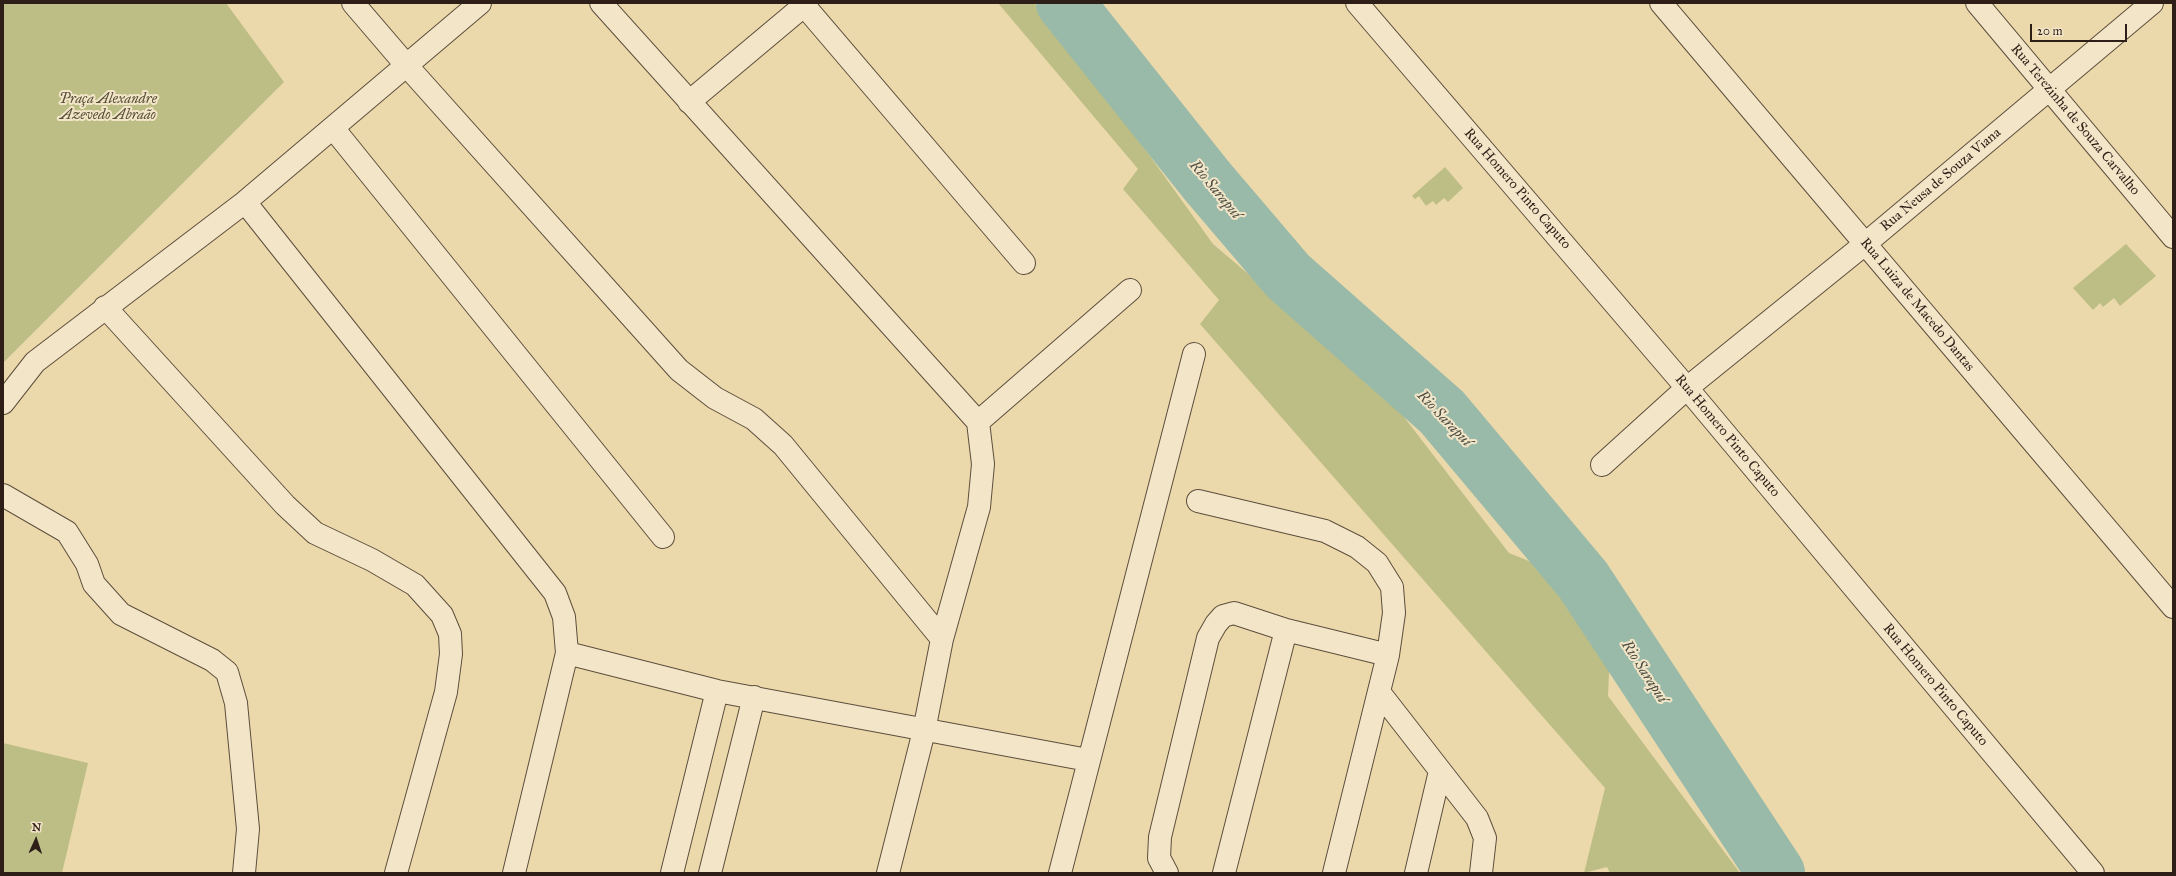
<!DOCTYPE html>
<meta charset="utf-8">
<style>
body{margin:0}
#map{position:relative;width:2176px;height:876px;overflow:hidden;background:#ecd9ab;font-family:"IM FELL Great Primer",serif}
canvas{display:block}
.frame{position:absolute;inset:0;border:4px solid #2d1f18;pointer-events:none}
.north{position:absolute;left:16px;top:820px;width:40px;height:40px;-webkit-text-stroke:3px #f3e6c8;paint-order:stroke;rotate:3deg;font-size:11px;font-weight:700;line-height:16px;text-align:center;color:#2d1f18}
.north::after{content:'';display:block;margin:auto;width:14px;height:18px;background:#2d1f18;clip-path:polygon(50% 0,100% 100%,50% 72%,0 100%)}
.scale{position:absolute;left:2030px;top:24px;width:97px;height:18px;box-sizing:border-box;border:2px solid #2d1f18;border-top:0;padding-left:5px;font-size:12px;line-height:14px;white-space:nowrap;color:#2d1f18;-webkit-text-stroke:3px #f3e6c8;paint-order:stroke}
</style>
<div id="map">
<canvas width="2176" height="876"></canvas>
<div class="frame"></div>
<div class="north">N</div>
<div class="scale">20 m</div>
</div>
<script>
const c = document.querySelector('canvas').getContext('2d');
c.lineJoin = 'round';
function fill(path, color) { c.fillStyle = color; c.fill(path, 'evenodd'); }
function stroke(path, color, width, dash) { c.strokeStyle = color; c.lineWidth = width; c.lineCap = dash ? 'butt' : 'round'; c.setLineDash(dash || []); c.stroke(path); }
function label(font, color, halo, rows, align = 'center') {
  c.font = font + ' "IM FELL Great Primer",serif'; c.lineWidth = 4; c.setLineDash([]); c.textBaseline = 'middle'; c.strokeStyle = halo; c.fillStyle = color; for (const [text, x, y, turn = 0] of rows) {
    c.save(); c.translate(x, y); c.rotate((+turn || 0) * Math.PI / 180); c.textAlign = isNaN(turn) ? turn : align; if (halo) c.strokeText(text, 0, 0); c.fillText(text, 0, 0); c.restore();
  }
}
fill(new Path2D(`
 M3 3H226L284 82 3 363Z
 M998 3H1034L1064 36 1213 244 1380 386 1509 553 1561 574 1610 651 1608 696 1740 873H1610L1607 867 1584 873 1605 788 1200 324 1219 300 1123 189 1138 169Z
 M1445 167 1463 188 1448 202 1444 198 1436 205 1433 201 1426 206 1419 196 1415 199 1412 196Z
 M2126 244 2156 276 2120 306 2114 298 2103 307 2100 303 2093 310 2073 288Z
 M3 743 88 763 62 873H3Z`), '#bdbe85');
stroke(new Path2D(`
 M1065 3 1207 181 1288 276 1442 412 1583 580 1776 873`), '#99baa9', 58);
const minor = new Path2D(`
 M353 3 407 66 679 370 715 398 754 419 783 445 942 639
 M601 3 978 422 983 464 979 507 942 639 924 731 888 873
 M802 3 1024 263
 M1357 3 1687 388 2093 873
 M1661 3 2173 607
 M1977 3 2173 237
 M689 102 807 3
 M333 128 663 537
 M245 202 555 593 564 617 567 653 514 873
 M105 307 285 505 315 533 372 560 415 585 442 615 450 634 451 654 446 692 396 873
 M3 403 35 362 245 202 480 3
 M978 422 1130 290
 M1602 465 1687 388 1865 244 2152 3
 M3 495 67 532 87 564 94 584 121 614 212 660 227 672 236 703 248 829 244 873
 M1198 501 1325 531 1357 547 1377 563 1392 587 1394 613 1388 655 1334 873
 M567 653 717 691 1088 760
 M1379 692 1477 818 1485 838 1481 873
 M672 873 717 691
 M710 873 754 697
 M1060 873 1194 354
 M1167 873 1159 858 1160 837 1208 638 1216 624 1223 616 1234 613 1286 630 1388 655
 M1224 873 1286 630
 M1416 873 1440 771`);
stroke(minor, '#5d4e3d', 24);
stroke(minor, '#f3e6c8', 22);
label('italic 14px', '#584f39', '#f3e6c8', [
 ["Praça Alexandre",108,100],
 ["Azevedo Abraão",108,116]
]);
label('14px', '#2d1f18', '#f3e6c8', [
 ["Rua Terezinha de Souza Carvalho",2075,120,50],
 ["Rua Neusa de Souza Viana",1941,180,-40],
 ["Rua Homero Pinto Caputo",1517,189,49],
 ["Rua Luiza de Macedo Dantas",1917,305,50],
 ["Rua Homero Pinto Caputo",1727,436,50],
 ["Rua Homero Pinto Caputo",1935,685,50]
]);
label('italic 15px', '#4d4e44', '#f3e6c8', [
 ["Rio Sarapuí",1215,190,50],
 ["Rio Sarapuí",1444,419,46],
 ["Rio Sarapuí",1644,672,57]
]);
</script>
